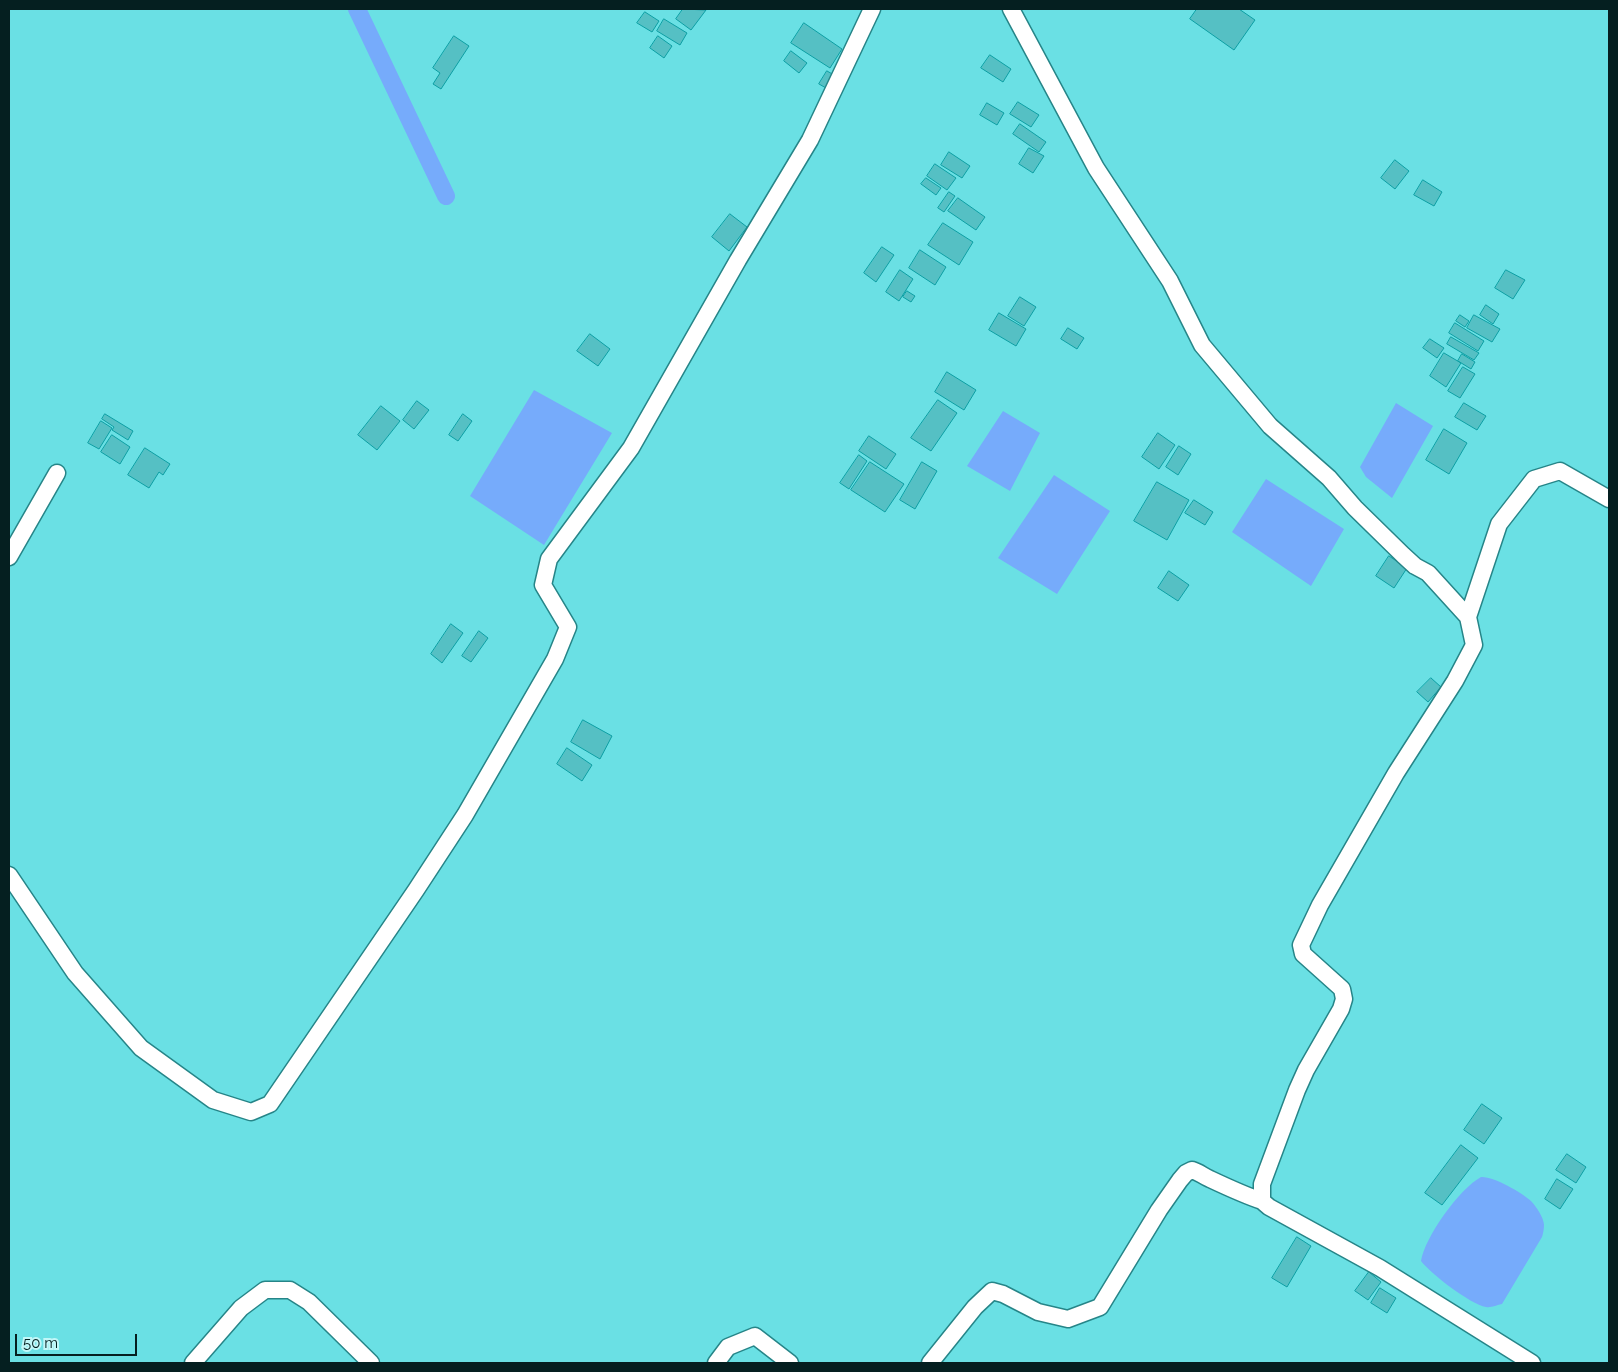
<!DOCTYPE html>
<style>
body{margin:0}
#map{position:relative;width:1618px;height:1372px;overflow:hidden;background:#6ae0e4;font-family:Raleway,sans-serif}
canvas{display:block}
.frame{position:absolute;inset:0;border:10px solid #051f20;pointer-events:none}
.scale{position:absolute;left:15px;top:1334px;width:122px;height:22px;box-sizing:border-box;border:2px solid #051f20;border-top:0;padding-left:6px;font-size:15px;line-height:18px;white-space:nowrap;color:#051f20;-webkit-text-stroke:4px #c2f7f8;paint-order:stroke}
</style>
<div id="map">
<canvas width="1618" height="1372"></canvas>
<div class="frame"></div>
<div class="scale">50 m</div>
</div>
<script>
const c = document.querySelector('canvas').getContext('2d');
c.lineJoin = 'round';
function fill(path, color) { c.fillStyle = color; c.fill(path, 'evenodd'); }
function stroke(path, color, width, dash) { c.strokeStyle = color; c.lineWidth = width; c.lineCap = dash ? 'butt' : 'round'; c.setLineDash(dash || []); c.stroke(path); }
fill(new Path2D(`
 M534 390 612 433 544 545 470 496Z
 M1396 403 1433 426 1392 498 1366 477 1360 467Z
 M1003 411 1040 433 1010 491 967 466Z
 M1054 475 1110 511 1057 594 998 558Z
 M1266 479 1344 529 1311 586 1232 532Z
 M1481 1177C1493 1176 1521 1192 1531 1201 1536 1206 1544 1218 1544 1225 1544 1229 1543 1234 1542 1237L1502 1304C1497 1305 1491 1308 1486 1307 1470 1304 1431 1274 1421 1261 1425 1237 1459 1189 1481 1177Z`), '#76abfb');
stroke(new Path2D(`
 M357 9 446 196`), '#76abfb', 18);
const building = new Path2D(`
 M683 9 706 10 691 30 676 19Z
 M1197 9H1239L1255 20 1234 50 1190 19Z
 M645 12 659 21 652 32 637 23Z
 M664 19 687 33 680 45 657 31Z
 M804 23 842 49 830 68 791 43Z
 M454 36 469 46 441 89 433 84 440 73 433 68Z
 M658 36 672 46 664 58 650 48Z
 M791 51 807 63 799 73 784 61Z
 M990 55 1011 69 1003 82 981 68Z
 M827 71 834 75 826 88 819 84Z
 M1018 102 1039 115 1031 127 1010 114Z
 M987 103 1004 113 997 125 980 115Z
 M1020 124 1046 142 1039 152 1013 134Z
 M1029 148 1044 156 1033 173 1019 164Z
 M949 152 970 166 962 178 941 165Z
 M1395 160 1409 171 1395 189 1381 178Z
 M935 164 956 178 947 190 927 176Z
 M926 178 941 188 936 195 921 184Z
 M1423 180 1442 192 1434 206 1414 195Z
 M949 192 955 196 944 212 938 208Z
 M958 198 985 217 976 230 948 211Z
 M730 214 747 227 729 251 712 237Z
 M943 223 973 242 959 265 928 245Z
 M882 247 894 255 876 282 864 273Z
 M920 250 946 267 935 285 909 268Z
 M900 270 913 279 899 301 886 292Z
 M1506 270 1525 280 1513 299 1495 288Z
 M907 291 915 296 911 302 903 297Z
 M1020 297 1036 307 1024 326 1008 316Z
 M1486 305 1499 314 1493 324 1480 315Z
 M999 313 1026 329 1016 346 989 330Z
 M1460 315 1469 321 1465 327 1456 321Z
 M1474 315 1500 329 1492 342 1467 328Z
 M1455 323 1484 341 1478 351 1449 333Z
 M1068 328 1084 338 1077 349 1061 339Z
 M590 334 610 349 598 366 577 351Z
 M1451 337 1479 353 1474 360 1447 344Z
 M1430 339 1444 348 1437 358 1423 348Z
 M1444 353 1461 363 1446 387 1430 376Z
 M1462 354 1475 362 1471 369 1458 361Z
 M1463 367 1475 374 1460 398 1448 391Z
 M947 372 976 390 964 410 935 392Z
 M938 400 957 413 931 451 911 438Z
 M417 401 429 410 414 429 403 420Z
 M1464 403 1486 416 1477 430 1455 417Z
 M381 406 400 421 377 450 358 435Z
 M105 414 133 431 128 440 112 430 114 427 102 419Z
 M463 414 472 421 458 441 449 435Z
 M101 421 112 428 99 449 88 443Z
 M1444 429 1467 443 1449 474 1426 460Z
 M1158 433 1175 445 1159 469 1142 457Z
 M112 435 130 447 120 464 101 452Z
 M869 436 896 454 886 469 859 451Z
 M1179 446 1191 454 1178 475 1166 467Z
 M145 448 170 464 163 475 159 472 149 488 128 475Z
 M859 455 867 461 849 489 840 483Z
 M870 462 904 484 885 512 851 490Z
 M922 462 937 471 915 509 900 500Z
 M1157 482 1189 500 1167 540 1134 521Z
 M1194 500 1213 512 1205 525 1185 513Z
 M1389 556 1407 568 1394 588 1376 576Z
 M1169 571 1189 585 1178 601 1158 588Z
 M451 624 463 633 442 663 431 654Z
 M479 631 488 638 471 662 462 656Z
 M1431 678 1441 687 1428 702 1417 692Z
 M583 720 612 736 600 759 571 742Z
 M567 748 592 765 582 781 557 764Z
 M1482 1104 1502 1118 1484 1144 1464 1130Z
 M1461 1145 1478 1158 1442 1205 1425 1193Z
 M1567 1154 1586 1167 1576 1183 1556 1170Z
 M1557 1179 1573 1189 1560 1209 1545 1199Z
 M1297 1237 1311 1246 1287 1287 1272 1278Z
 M1369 1272 1381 1282 1368 1300 1355 1291Z
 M1380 1288 1396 1298 1387 1313 1371 1303Z`);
fill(building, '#55c0c4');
stroke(building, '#0d9ea3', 1);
const street = new Path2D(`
 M1011 9 1096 168 1170 281 1202 345 1270 426 1329 478 1355 508 1403 555 1415 566 1428 573 1468 617 1474 645 1455 681 1396 773 1320 905 1301 945 1303 954 1342 989 1344 999 1341 1009 1306 1070 1297 1090 1262 1184V1201L1269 1207 1380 1268 1532 1363
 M9 557 57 473
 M1468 617 1499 524 1534 479 1560 471 1609 499
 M9 875 75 973 141 1048 213 1100 251 1112 270 1104 416 890 465 815 555 659 568 627 543 585 549 559 631 448 738 260 810 140 872 9
 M193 1363 241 1308 265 1290H290L309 1302 371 1363
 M716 1363 728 1347 755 1336 790 1363
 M930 1363 975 1307 992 1291 1003 1294 1038 1312 1068 1319 1100 1307 1159 1210 1180 1180 1186 1173 1192 1170C1199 1172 1203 1176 1210 1179 1227 1187 1244 1195 1262 1201`);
stroke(street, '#268588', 19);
stroke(street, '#fff', 16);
</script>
